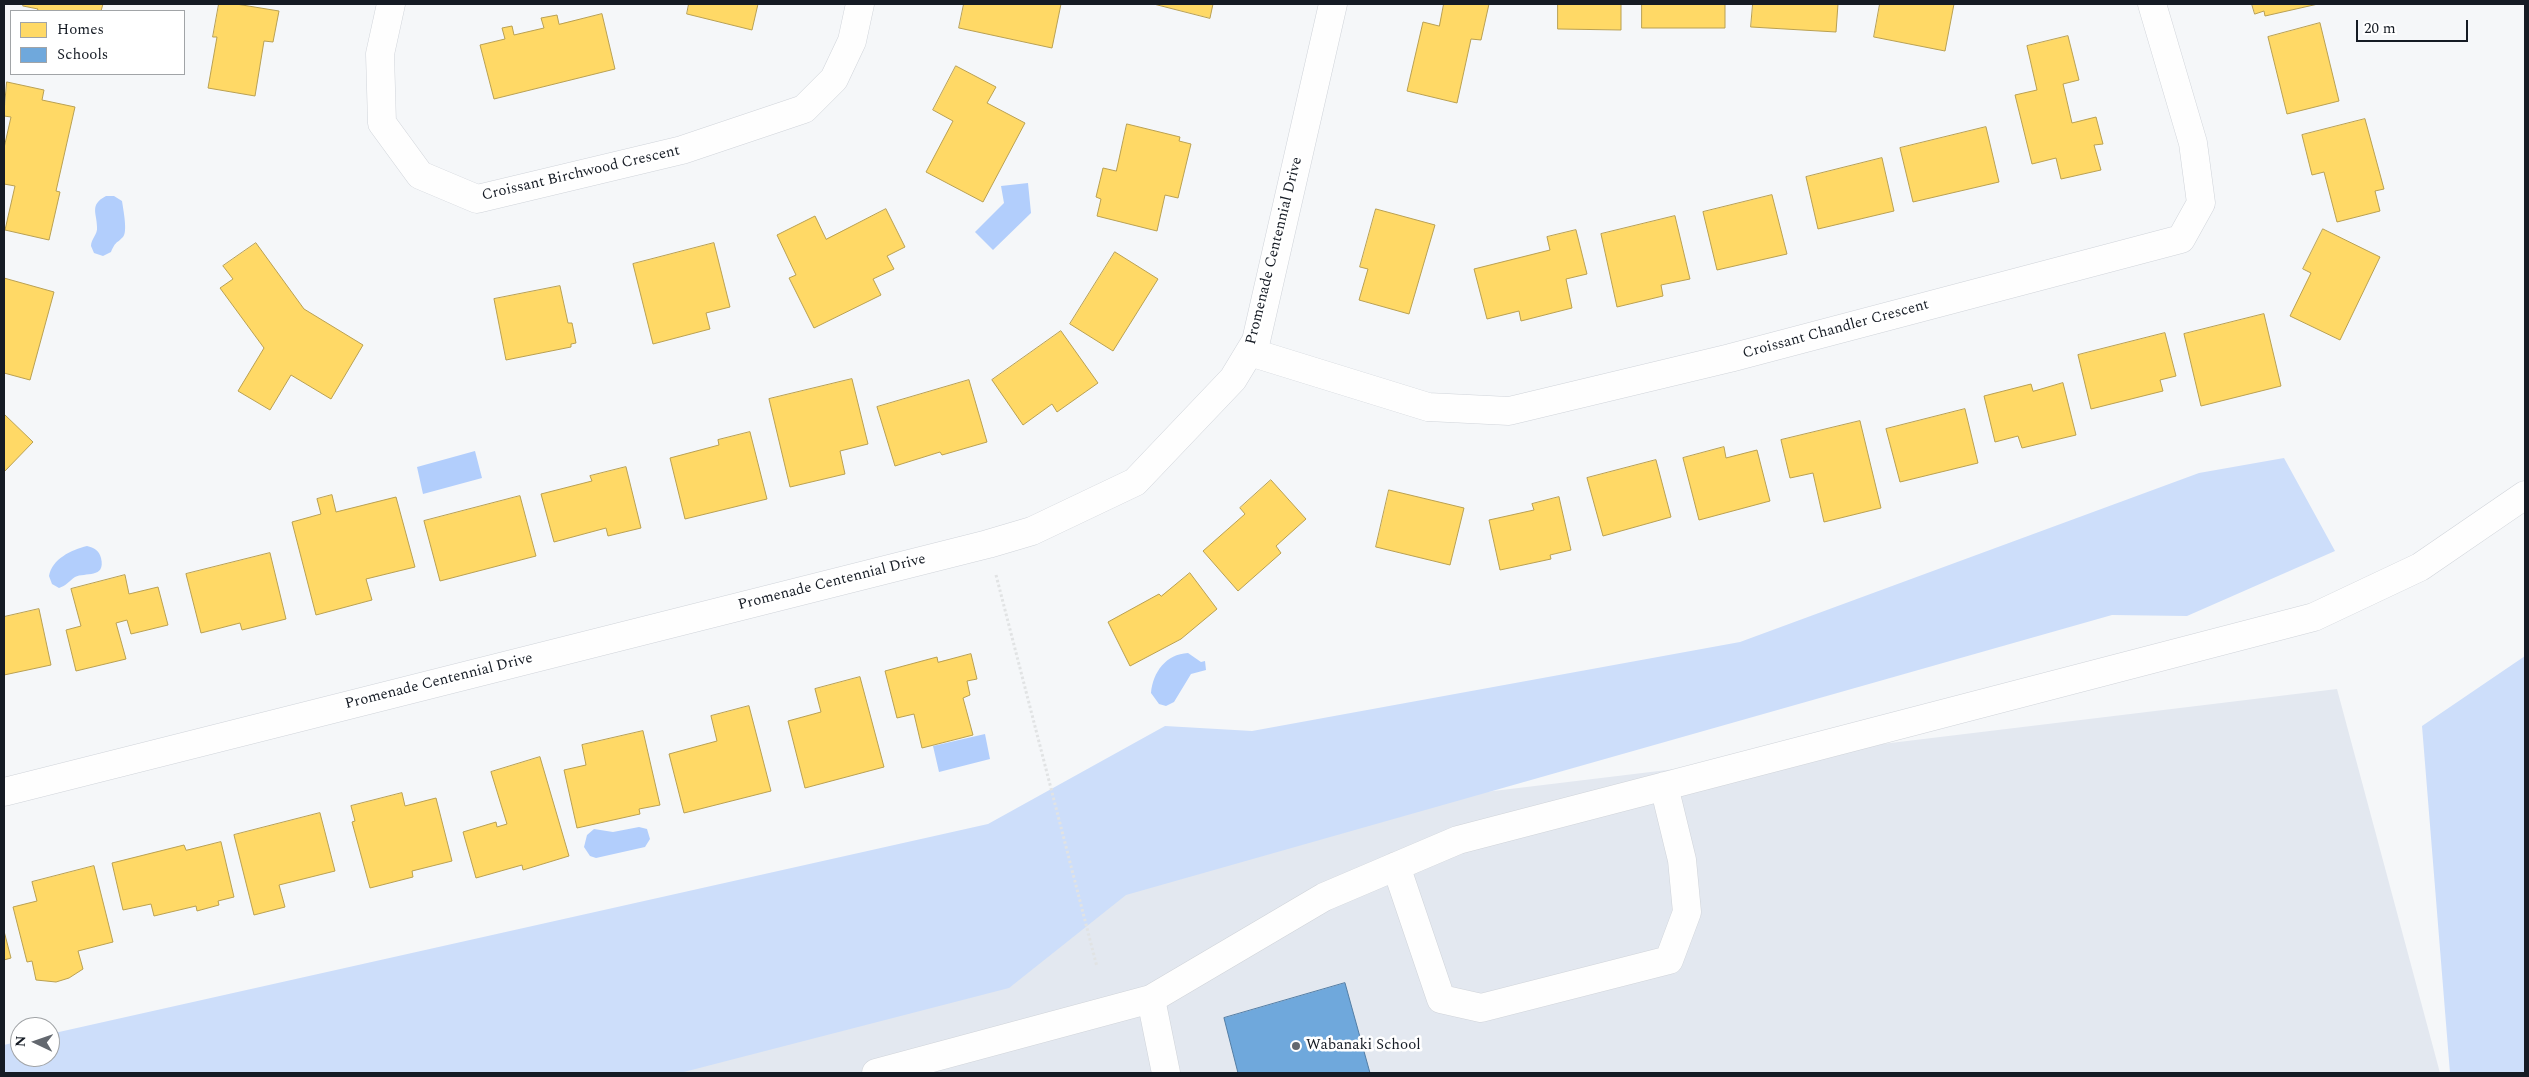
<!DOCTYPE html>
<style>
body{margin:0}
#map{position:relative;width:2529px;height:1077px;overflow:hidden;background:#f5f7f9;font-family:Spectral,serif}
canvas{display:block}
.frame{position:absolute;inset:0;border:5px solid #151b24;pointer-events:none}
.legend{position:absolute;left:10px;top:10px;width:175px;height:65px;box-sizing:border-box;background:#fff;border:1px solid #a1a4a7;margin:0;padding:6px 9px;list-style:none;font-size:15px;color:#151b24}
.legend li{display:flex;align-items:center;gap:10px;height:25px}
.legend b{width:25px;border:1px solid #a1a4a7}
.north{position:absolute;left:10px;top:1017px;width:50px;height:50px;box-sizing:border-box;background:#fff;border:1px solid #a1a4a7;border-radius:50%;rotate:273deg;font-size:14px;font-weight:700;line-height:20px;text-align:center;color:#151b24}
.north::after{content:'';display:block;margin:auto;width:18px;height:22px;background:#63686f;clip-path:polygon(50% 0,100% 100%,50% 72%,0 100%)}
.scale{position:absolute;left:2356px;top:20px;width:112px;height:22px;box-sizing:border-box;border:2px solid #151b24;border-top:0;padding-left:6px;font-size:15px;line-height:18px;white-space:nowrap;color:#151b24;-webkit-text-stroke:4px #fff;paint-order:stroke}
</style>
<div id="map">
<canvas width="2529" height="1077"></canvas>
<div class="frame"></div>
<ul class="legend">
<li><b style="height:14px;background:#ffd966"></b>Homes</li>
<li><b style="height:14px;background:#6fa8dc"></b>Schools</li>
</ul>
<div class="north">N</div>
<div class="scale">20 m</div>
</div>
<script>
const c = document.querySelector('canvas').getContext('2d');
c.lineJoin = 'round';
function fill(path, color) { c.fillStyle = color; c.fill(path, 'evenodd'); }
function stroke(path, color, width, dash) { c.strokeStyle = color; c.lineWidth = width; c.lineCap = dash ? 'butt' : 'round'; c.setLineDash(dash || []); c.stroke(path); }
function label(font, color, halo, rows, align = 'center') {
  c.font = font + ' Spectral,serif'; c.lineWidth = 5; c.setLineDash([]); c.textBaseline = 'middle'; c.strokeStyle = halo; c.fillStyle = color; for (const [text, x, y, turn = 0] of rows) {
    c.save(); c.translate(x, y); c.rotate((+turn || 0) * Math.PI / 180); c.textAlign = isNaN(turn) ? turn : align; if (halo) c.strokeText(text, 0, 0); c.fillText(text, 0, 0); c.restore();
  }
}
fill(new Path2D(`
 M2337 689 2440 1073H305L1171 830Z`), '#e3e8f0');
fill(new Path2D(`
 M2284 458 2335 551 2187 616 2112 615 1126 895 1009 988 680 1073H4V1045L20 1041V1057H50V1034L988 824 1165 726 1252 731 1740 642 2199 473Z
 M2525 656V1073H2450L2422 726Z`), '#cddefa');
fill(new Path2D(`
 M1028 183 1031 213 993 250 975 232 1004 203 1001 186Z
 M106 196H114L122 201C123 208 128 232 123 237 115 245 116 241 111 252L103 256 94 253 91 246C91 239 98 234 97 227 97 213 89 205 106 196Z
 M475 451 482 478 423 494 417 467Z
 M87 546C94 548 99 550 101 558 106 579 85 572 75 577 69 581 66 586 59 588L52 584 49 576C52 559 71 550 87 546Z
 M1188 653 1201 662 1205 661 1206 670 1191 674 1174 702 1166 706 1159 704 1151 693C1153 672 1166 654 1188 653Z
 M985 734 990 759 939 772 933 746Z
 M639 827 647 829 650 839 645 847 596 858 590 856 584 847 587 835 594 829 613 832Z`), '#b2cefc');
const homes = new Path2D(`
 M24 4H103L101 11H37L38 9 23 6Z
 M219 4H236L279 11 273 42 264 41 255 96 208 88 217 37H213Z
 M689 4H758L752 30 687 14Z
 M964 4H1061L1052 48 959 28Z
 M1154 4H1213L1210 18Z
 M1444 4H1489L1481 40 1471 39 1457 103 1407 91 1423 22 1439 26Z
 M1558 4H1621V30L1558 29Z
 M1642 4H1725V28H1642Z
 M1753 4H1838L1836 32 1751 27Z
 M1880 4H1954L1945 51 1874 37Z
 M2252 4H2318L2265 16 2264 11 2255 14Z
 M602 14 615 69 494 99 480 45 505 39 502 28 512 26 514 35 544 28 541 18 557 15 559 24Z
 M2320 23 2339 101 2287 114 2268 37Z
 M2068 36 2079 80 2063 84 2072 123 2096 117 2103 144 2094 145 2101 170 2061 179 2056 158 2032 164 2015 95 2037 90 2027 46Z
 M956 66 996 87 987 103 1025 123 983 202 926 172 953 121 933 110Z
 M7 82 44 90 42 100 75 107 56 191 60 192 49 240 5 230 15 186 4 184V148L11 117 4 116Z
 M2365 119 2384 189 2375 191 2380 211 2337 222 2324 172 2312 175 2302 135Z
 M1127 124 1180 137 1179 141 1191 144 1178 198 1165 195 1157 231 1097 216 1101 199 1096 197 1103 168 1116 171Z
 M1986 127 1999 182 1913 202 1900 148Z
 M1882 158 1894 211 1818 229 1806 177Z
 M1772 195 1787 254 1717 270 1703 212Z
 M886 209 905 247 887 256 894 269 873 279 881 295 814 328 789 278 796 275 777 235 815 216 826 239Z
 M1376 209 1435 225 1409 314 1359 300 1368 269 1360 267Z
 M1675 216 1690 279 1661 285 1663 296 1617 307 1601 234Z
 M2323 229 2380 257 2340 340 2290 316 2311 273 2303 269Z
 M1576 230 1587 274 1566 279 1572 308 1521 321 1519 311 1487 319 1474 269 1550 250 1547 237Z
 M256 243 304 309 363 345 331 399 291 375 270 410 238 391 264 348 220 288 233 279 223 266Z
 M714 243 730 307 706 313 710 329 653 344 633 264Z
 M1115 252 1158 279 1113 351 1070 324Z
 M4 278 54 292 30 380 4 373Z
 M560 286 568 323H572L576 343 571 344V347L506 360 494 299Z
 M2264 314 2281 386 2201 406 2184 334Z
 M1061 331 1098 383 1057 412 1052 404 1023 425 992 380Z
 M2165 333 2176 376 2160 380 2163 391 2091 409 2078 355Z
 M852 379 868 444 840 451 845 474 790 487 769 399Z
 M969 380 987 442 942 455 940 452 895 466 877 407Z
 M2063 383 2076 435 2022 448 2018 436 1995 442 1984 396 2031 384 2033 391Z
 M1965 409 1978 463 1900 482 1886 429Z
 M4 414 33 442 4 472Z
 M1860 421 1881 508 1824 522 1813 473 1790 478 1781 440Z
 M750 432 767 499 685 519 670 458 719 445 718 440Z
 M1724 447 1726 458 1757 450 1770 501 1699 520 1683 458Z
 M1656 460 1671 517 1603 536 1587 478Z
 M626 467 641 528 608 536 606 528 554 542 541 494 592 481 590 476Z
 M1271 480 1306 519 1276 546 1281 553 1238 591 1203 551 1245 514 1240 508Z
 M1389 490 1464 508 1450 565 1376 547Z
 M332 495 336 512 396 497 415 567 366 579 372 600 316 615 292 522 321 514 317 499Z
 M520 496 536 556 440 581 424 521Z
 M1559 497 1571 550 1550 555 1551 559 1500 570 1489 520 1534 510 1532 504Z
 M270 553 286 619 242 630 240 623 201 633 186 574Z
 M1190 573 1217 609 1181 639 1130 666 1108 622 1159 594 1161 596Z
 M125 575 129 594 158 587 168 625 131 634 127 620 116 623 126 659 76 671 66 630 81 626 71 589Z
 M39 609 51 665 4 675V617Z
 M971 654 977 679 967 681 970 695 963 698 973 735 922 748 914 714 897 718 885 671 937 657 938 662Z
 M860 677 884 767 805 788 788 721 821 712 815 689Z
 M749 706 771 791 684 813 669 754 717 741 711 716Z
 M643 731 660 805 639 809 640 814 577 828 564 770 586 765 582 745Z
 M540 757 569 856 523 870 522 865 476 878 463 832 496 822 497 827 507 824 491 772Z
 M402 793 405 806 436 798 452 861 412 871 413 877 370 888 352 822 355 821 351 806Z
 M320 813 335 871 279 885 285 907 254 915 234 835Z
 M221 842 234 897 218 901 219 905 197 911 196 906 154 916 151 904 123 910 112 863 184 845 186 850Z
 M94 866 113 942 78 951 83 969 69 978 56 982 36 980 32 961 27 962 13 907 37 901 32 882Z
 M4 931 11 958 4 960Z`);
fill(homes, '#ffd966');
stroke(homes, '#b9a052', 1);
const schools = new Path2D(`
 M1345 983 1370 1073H1238L1224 1018Z`);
fill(schools, '#6fa8dc');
stroke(schools, '#547ea5', 1);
const minor = new Path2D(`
 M391 4 380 54 382 123 420 175 477 199 682 150 804 109 834 79 852 41 860 4
 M1250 352 1428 407 1509 411 1730 358 2181 239 2201 203 2193 143 2152 4
 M4 792 988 544 1032 531 1135 482 1233 379 1256 341 1333 4
 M1396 866 1441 999 1481 1008 1669 960 1687 912 1682 860 1664 786
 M1151 999 1166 1073
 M876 1073 1151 999 1324 897 1458 840 2314 617 2420 567 2525 495`);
stroke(minor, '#d0d4da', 29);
stroke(new Path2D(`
 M996 575 1097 967`), '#e1e3e4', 3, [2.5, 2.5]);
stroke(minor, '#fefefe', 28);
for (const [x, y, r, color] of [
 [1296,1046,5,"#63686f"]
]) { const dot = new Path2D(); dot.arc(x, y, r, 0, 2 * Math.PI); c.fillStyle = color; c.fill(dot); stroke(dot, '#fff', 2); }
label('15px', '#151b24', '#fff', [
 ["Croissant Birchwood Crescent",581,174,-13],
 ["Promenade Centennial Drive",1275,251,-76],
 ["Croissant Chandler Crescent",1836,330,-15],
 ["Promenade Centennial Drive",832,583,-14],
 ["Promenade Centennial Drive",439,682,-14]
]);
label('15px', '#151b24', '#fff', [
 ["Wabanaki School",1306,1046]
], 'left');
</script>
